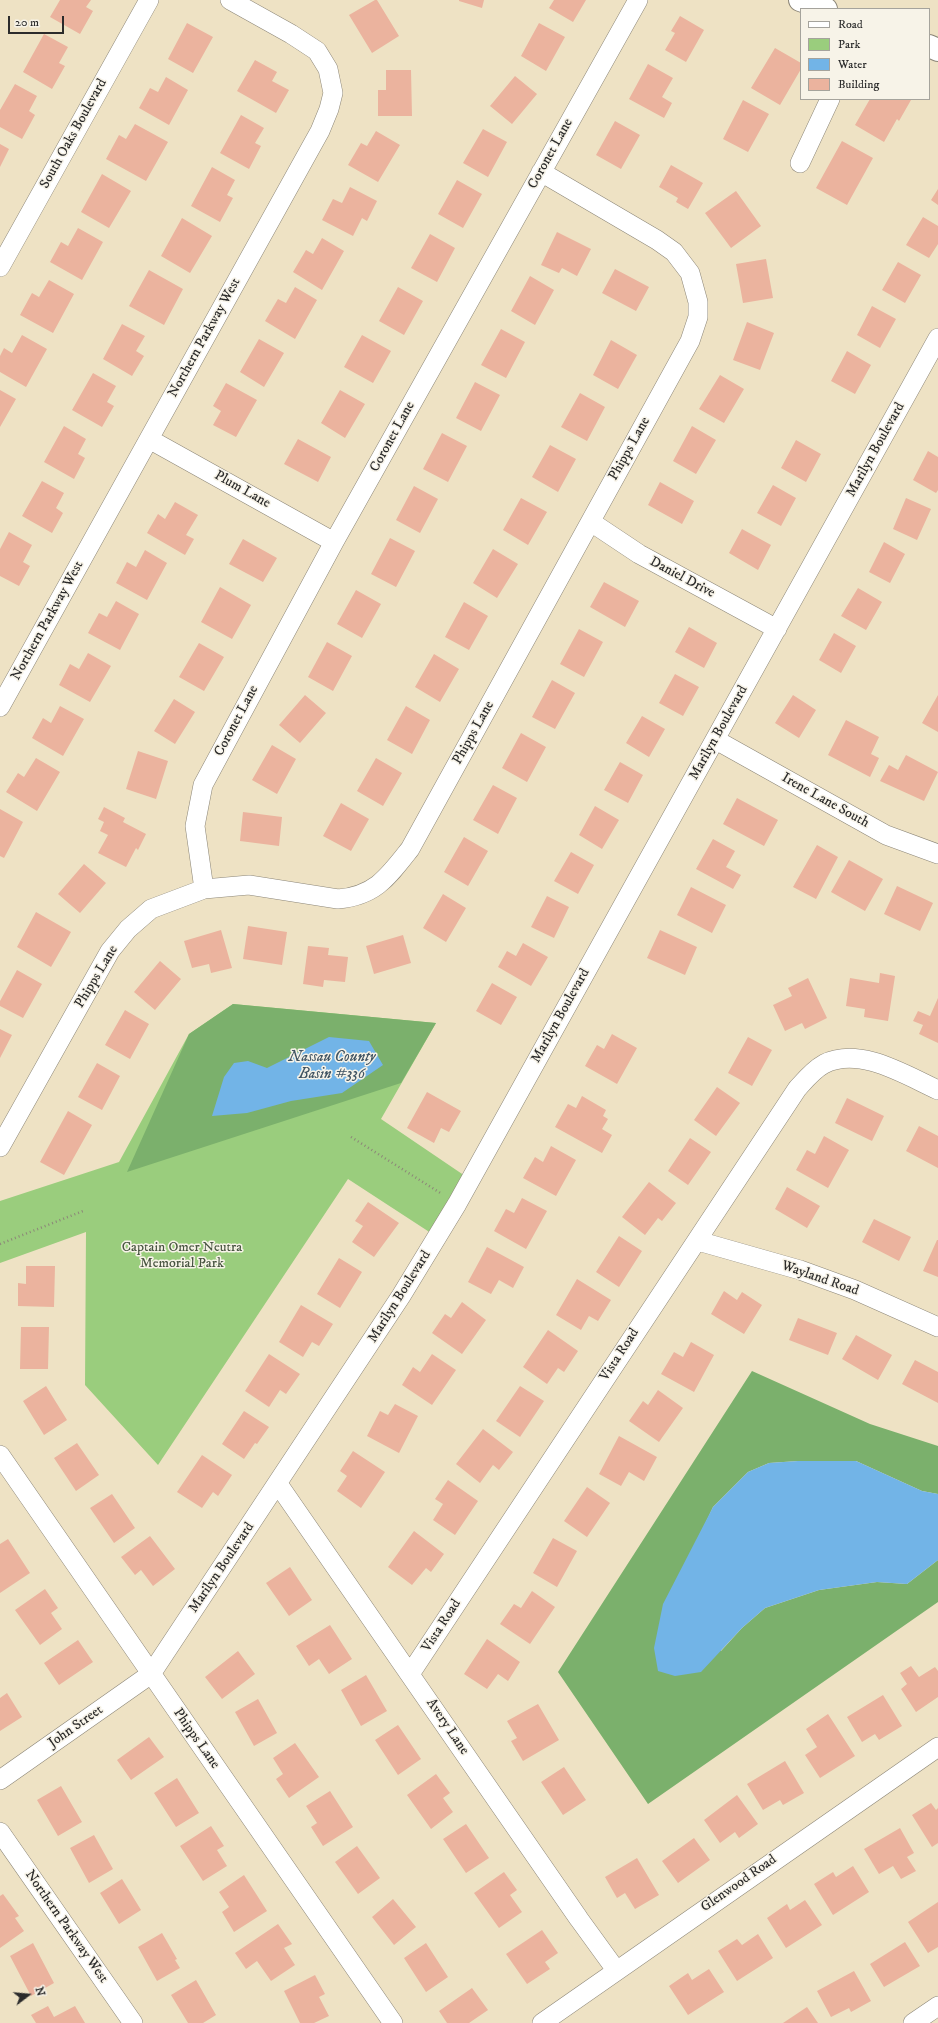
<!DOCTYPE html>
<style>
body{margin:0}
#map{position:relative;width:938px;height:2023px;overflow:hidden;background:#eee2c4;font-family:"IM FELL DW Pica",serif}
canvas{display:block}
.legend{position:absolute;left:800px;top:8px;width:130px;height:92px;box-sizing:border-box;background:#f7f3e8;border:1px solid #a5a39c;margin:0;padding:5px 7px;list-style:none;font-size:12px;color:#2b2b2b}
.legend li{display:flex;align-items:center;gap:8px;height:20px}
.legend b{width:20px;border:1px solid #a5a39c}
.north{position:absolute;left:8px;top:1975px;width:40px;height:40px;-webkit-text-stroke:3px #f7f3e8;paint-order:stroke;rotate:74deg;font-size:11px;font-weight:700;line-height:16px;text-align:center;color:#2b2b2b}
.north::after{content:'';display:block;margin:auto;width:14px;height:18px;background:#2b2b2b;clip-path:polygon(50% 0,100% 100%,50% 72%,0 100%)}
.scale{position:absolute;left:8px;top:16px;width:56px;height:18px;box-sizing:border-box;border:2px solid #2b2b2b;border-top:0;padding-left:5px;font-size:12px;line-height:14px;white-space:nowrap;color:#2b2b2b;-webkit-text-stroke:3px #f7f3e8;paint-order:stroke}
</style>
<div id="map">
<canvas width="938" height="2023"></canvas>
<ul class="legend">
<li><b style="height:5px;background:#fff"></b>Road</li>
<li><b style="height:11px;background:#9acd7d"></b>Park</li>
<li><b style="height:11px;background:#72b4e7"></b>Water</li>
<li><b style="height:11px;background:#ebb39e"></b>Building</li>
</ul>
<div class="north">N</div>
<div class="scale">20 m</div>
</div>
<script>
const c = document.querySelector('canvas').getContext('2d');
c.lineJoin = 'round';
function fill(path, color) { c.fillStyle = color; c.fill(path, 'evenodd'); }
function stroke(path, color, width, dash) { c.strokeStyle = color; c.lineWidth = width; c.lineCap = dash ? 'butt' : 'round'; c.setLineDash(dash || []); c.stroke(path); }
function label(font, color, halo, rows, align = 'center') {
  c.font = font + ' "IM FELL DW Pica",serif'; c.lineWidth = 3; c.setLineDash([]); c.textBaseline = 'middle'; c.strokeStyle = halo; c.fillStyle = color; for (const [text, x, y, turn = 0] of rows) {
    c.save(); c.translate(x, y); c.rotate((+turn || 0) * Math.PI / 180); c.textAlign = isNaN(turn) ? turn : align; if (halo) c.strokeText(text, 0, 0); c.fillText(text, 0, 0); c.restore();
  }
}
fill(new Path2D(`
 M233 1004 436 1023 381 1119 471 1180 437 1237 348 1179 158 1465 85 1385 86 1232 0 1263V1201L119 1162 189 1034Z`), '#9acd7d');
fill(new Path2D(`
 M233 1004 436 1023 401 1083 127 1172 189 1034Z
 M752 1371 870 1424 938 1446V1494L922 1491 856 1461H798L769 1463 748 1472 713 1507 700 1535 721 1651 742 1628 765 1608 819 1590 877 1582 907 1584 938 1560V1602L648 1804 558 1672Z`), '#7bb06c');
fill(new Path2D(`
 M329 1037 369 1041 383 1065 342 1093 291 1101 247 1113 212 1116 224 1077 234 1063 248 1061 267 1068Z
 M798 1461H856L922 1491 938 1494V1560L907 1584 877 1582 819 1590 765 1608 742 1628 701 1672 675 1676 658 1671 654 1648 663 1604 713 1507 748 1472 769 1463Z`), '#72b4e7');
fill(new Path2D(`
 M60 0H91L86 7 93 11 80 34 50 17Z
 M375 0H377L399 36 372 53 349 15Z
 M459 0H484L482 8 459 1Z
 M554 0H586L573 22 549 8Z
 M680 16 704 30 686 62 665 50 675 33 671 31Z
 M187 23 213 37 193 73 168 59Z
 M539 23 565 37 546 71 521 56Z
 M44 34 68 47 59 63 65 66 52 89 23 72Z
 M775 48 801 63V69L780 105 751 88Z
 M255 60 277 72 272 81 289 90 276 113 237 91Z
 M648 64 673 78 662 97 672 103 664 118 629 99Z
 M386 70H411L412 116H378V90H386Z
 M515 76 537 94 512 124 490 106Z
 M166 77 188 90 169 125 139 108 150 88 158 92Z
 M15 84 37 96 29 111 35 115 22 139 0 127V110Z
 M870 99 911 100 899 121 897 119 884 142 855 125Z
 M743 100 769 114 748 152 723 139Z
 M241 115 264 128 255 143 261 146 249 169 220 153Z
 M615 121 640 135 621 169 596 155Z
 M135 124 168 142 146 181 106 159 119 135 126 139Z
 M483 129 507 142 488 177 463 163Z
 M376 131 400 145 378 182 348 165 361 143 367 146Z
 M842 141 873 158 847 205 816 188Z
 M0 144 9 149 0 167Z
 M671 165 703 183 688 209 676 202 678 198 659 187Z
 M212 167 235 180 227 195 233 198 220 222 191 206Z
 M102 174 131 191 109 228 81 212Z
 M457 180 482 194 463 228 438 214Z
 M350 187 377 201 367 221 362 218 353 236 322 220 333 199 342 203Z
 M938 189V205L931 200Z
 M736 191 761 226 731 248 705 213Z
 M923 217 938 226V244L929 258 906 245Z
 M182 218 212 236 190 273 161 256Z
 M78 228 103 242 82 280 50 262 61 242 68 246Z
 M557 232 591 249 577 276 562 268 559 273 541 265Z
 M430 234 455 248 437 282 411 268Z
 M322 238 344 251 322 290 293 272 306 250 313 254Z
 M766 259 773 298 743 303 736 264Z
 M898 262 921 275 905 303 882 290Z
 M615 269 649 287 636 311 602 293Z
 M149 270 183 289 164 325 129 306Z
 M530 276 554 290 535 325 511 311Z
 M49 280 74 294 53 333 20 315 32 293 39 297Z
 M295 287 317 300 295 339 265 321 278 299 286 303Z
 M398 287 423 301 404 335 379 321Z
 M872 306 896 319 880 348 857 335Z
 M747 322 774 333 760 370 733 360Z
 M122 324 145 336 136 351 144 356 132 376 103 359Z
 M501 329 525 342 506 378 481 365Z
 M22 335 47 349 26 387 0 372V356L4 348 12 353Z
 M362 335 391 351 373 383 344 367Z
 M259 339 284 353 264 387 240 372Z
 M611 340 637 355 618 389 593 375Z
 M847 351 871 365 855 394 831 381Z
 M93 373 116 386 107 402 114 406 102 427 72 410Z
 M720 375 744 389 724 423 699 409Z
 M475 382 500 395 481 431 456 418Z
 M226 383 257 400 236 437 213 425 221 411 213 406Z
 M0 390 16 399 0 427Z
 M340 390 365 404 345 438 321 423Z
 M580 393 605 407 587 441 561 427Z
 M64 426 86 439 78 454 85 458 74 479 44 462Z
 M692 426 716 440 696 474 673 461Z
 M442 433 467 446 448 482 423 469Z
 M298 439 331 457 318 482 284 464Z
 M796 440 821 454 806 482 781 468Z
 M550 445 576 459 558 492 532 477Z
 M928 451 938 457V490L936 493 913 480Z
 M42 481 64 493 56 508 63 513 52 533 22 516Z
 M660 482 694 501 682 524 648 505Z
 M773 485 796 498 781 526 757 513Z
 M414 486 438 499 420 533 396 520Z
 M521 498 547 512 528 545 503 530Z
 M906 498 931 509 917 540 893 529Z
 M175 502 198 515 186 535 194 539 185 555 147 533 158 514 165 519Z
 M742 529 771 545 758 570 729 553Z
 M9 532 32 545 23 562 30 566 19 586 0 576V549Z
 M390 538 415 551 396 587 371 574Z
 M243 539 277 558 263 582 229 564Z
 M884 542 905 554 890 583 869 572Z
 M493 549 518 564 497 598 473 583Z
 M145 550 167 563 147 600 116 583 127 562 136 567Z
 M604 582 639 601 625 627 590 607Z
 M220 587 251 605 232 639 201 622Z
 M858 588 882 602 866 630 841 616Z
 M356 590 381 604 362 638 337 624Z
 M116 601 139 614 120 650 88 633 99 613 107 617Z
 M464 602 488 616 469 650 445 637Z
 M689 627 717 643 704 668 675 652Z
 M579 629 603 642 584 677 560 664Z
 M834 633 856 646 841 673 819 660Z
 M327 642 352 656 333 691 308 677Z
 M199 643 224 657 204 691 179 677Z
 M88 653 111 666 90 702 59 685 70 664 79 669Z
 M434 654 459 669 440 702 415 687Z
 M675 674 699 687 683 716 659 703Z
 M552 680 575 693 555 729 532 717Z
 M305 695 326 713 300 743 279 725Z
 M793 695 816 710 799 738 775 723Z
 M938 695V732L922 723Z
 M174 699 195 712 175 744 154 731Z
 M60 706 84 719 63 756 32 738 43 718 51 723Z
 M406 706 430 720 412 754 387 740Z
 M642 716 665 729 649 757 626 743Z
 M846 720 879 737 871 754 879 758 870 777 828 755Z
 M521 733 546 747 527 782 502 768Z
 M272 745 296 759 277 794 252 780Z
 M138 751 168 761 156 799 126 789Z
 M906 755 938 772 924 801 880 781 889 765 898 770Z
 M36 758 60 772 37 811 6 792 18 773 24 777Z
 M376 758 402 773 383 806 357 791Z
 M620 762 643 775 628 803 604 790Z
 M493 785 517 798 498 834 473 820Z
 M737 798 778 820 764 846 723 824Z
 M341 803 369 819 351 851 323 836Z
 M595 806 619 820 602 849 579 835Z
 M104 807 125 818 123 822 146 834 138 850 136 848 126 867 98 853 108 835 100 831 104 822 98 819Z
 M0 809 23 822 4 858 0 856Z
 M243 812 282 817 279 846 240 841Z
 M464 837 488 851 468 886 444 872Z
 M713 839 735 851 726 867 741 875 733 889 696 869Z
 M817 845 838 857 816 899 793 887Z
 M571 852 594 865 578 894 554 881Z
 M849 860 883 879 865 911 831 892Z
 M84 864 106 883 80 913 58 894Z
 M897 886 933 903 920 931 884 914Z
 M691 887 726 905 712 933 677 915Z
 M443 894 466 908 446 942 423 928Z
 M547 896 569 907 554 938 531 927Z
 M36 912 71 932 51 967 17 947Z
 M248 926 287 932 282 965 243 959Z
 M221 930 232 968 211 973 209 964 192 968 184 941Z
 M660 930 697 947 685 975 647 958Z
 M403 935 411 963 374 974 366 946Z
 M523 943 548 957 531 986 498 967 507 951 516 956Z
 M308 946 329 948 328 955 348 957 345 982 324 980 323 987 303 984Z
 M160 961 181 979 155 1010 134 992Z
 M17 970 42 984 23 1018 0 1006V1001Z
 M880 973 895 976 888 1021 864 1017 865 1009 846 1006 850 978 879 983Z
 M808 978 827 1018 805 1029 802 1023 785 1031 773 1005 792 996 788 988Z
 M492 983 517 997 501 1025 476 1011Z
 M938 998V1043L919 1034 923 1025 913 1021 918 1011 930 1016Z
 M125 1010 149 1024 130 1059 105 1045Z
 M0 1029 12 1035 0 1058Z
 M612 1034 637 1048 617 1084 585 1066 597 1045 604 1049Z
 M748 1037 772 1050 752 1086 728 1073Z
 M97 1063 120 1076 102 1110 78 1097Z
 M717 1087 740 1103 716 1136 694 1120Z
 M427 1092 461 1111 449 1132 441 1128 434 1143 407 1128Z
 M582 1096 606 1110 603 1116 608 1119 602 1129 612 1135 602 1153 555 1127 568 1104 576 1108Z
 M847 1098 884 1116 872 1141 835 1123Z
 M68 1111 92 1125 64 1175 40 1162Z
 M919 1126 938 1136V1168L906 1151Z
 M824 1136 849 1150 828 1188 796 1170 807 1150 815 1154Z
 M690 1138 711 1152 688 1185 668 1171Z
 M551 1146 576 1160 556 1196 523 1178 535 1157 543 1162Z
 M649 1182 676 1203 662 1221 658 1218 645 1235 622 1217Z
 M787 1187 820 1206 807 1228 775 1209Z
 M522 1198 547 1211 526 1249 494 1231 506 1209 514 1213Z
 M368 1202 399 1223 374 1257 352 1242 363 1226 355 1221Z
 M874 1219 911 1237 899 1261 862 1242Z
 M619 1236 642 1251 619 1287 596 1272Z
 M937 1240H938V1277L923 1271Z
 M487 1247 524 1267 513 1288 499 1280 491 1294 468 1282Z
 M339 1258 362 1272 340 1308 317 1294Z
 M26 1266H55L54 1307 18 1306V1283L26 1284Z
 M577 1279 611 1300 598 1321 589 1316 581 1330 556 1315Z
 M724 1291 737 1300 742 1292 762 1305 744 1334 711 1314Z
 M462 1302 486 1320 462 1354 432 1333 445 1314 451 1318Z
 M301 1305 333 1324 319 1346 312 1342 303 1357 279 1342Z
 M798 1318 837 1333 828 1355 789 1340Z
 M21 1327H49L48 1369H20Z
 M548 1330 578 1351 564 1372 558 1368 547 1384 523 1367Z
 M856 1335 892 1355 878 1380 842 1359Z
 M691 1342 714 1355 694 1392 661 1374 674 1352 683 1357Z
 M269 1354 300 1374 286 1394 280 1390 269 1407 245 1391Z
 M432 1354 456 1370 432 1405 402 1385 413 1367 420 1372Z
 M915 1360 938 1372V1403L902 1384Z
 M46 1386 67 1420 44 1435 23 1401Z
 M520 1386 544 1401 520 1437 496 1421Z
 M658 1390 683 1408 659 1442 629 1421 643 1401 648 1405Z
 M395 1404 418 1416 399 1453 367 1436 380 1411 388 1415Z
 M244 1411 269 1427 257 1444 255 1443 244 1459 222 1444Z
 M483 1429 513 1452 499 1470 493 1465 480 1483 456 1464Z
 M619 1436 657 1457 644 1481 629 1472 621 1486 599 1474Z
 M77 1443 99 1475 76 1491 54 1458Z
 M353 1451 385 1472 361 1508 337 1491 347 1476 340 1471Z
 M202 1455 232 1475 218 1496 213 1492 202 1508 177 1492Z
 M448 1480 478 1501 455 1535 433 1520 443 1504 435 1499Z
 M587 1487 610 1503 587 1537 564 1521Z
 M112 1494 135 1528 114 1543 90 1508Z
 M414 1531 444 1554 431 1572 426 1568 412 1585 388 1567Z
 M150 1536 175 1569 153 1586 141 1570 135 1575 121 1557Z
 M553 1538 577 1551 557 1587 533 1573Z
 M8 1539 30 1573 0 1593V1544Z
 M290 1567 312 1600 289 1616 266 1583Z
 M45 1589 58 1608 51 1613 62 1629 40 1645 15 1610Z
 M532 1591 555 1607 530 1644 500 1624 514 1604 521 1608Z
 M330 1625 352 1659 329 1674 319 1659 309 1666 296 1646Z
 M487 1639 520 1662 508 1681 498 1674 487 1689 464 1674Z
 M78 1640 93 1662 59 1685 44 1663Z
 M238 1651 255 1674 222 1699 205 1677Z
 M911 1666 919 1677 935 1667 938 1671V1697L916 1712 901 1689 907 1684 900 1673Z
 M366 1675 387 1711 361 1726 341 1690Z
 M7 1693 22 1717 0 1731V1698Z
 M883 1695 902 1726 879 1740 875 1734 862 1742 847 1717Z
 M258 1699 277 1733 254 1746 235 1712Z
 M538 1704 559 1740 523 1761 511 1741 517 1738 507 1721Z
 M828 1714 855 1756 820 1778 805 1755 817 1747 806 1729Z
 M398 1725 421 1759 398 1775 375 1740Z
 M149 1737 164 1757 131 1780 117 1760Z
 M295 1743 319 1777 289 1798 276 1779 283 1774 273 1758Z
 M785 1761 804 1793 783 1805 780 1800 763 1810 747 1784Z
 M564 1767 586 1800 563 1815 541 1782Z
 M436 1774 450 1793 443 1798 453 1812 431 1829 407 1795Z
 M177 1778 199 1813 176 1827 154 1793Z
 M61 1786 82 1822 58 1836 37 1800Z
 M330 1791 353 1827 323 1846 311 1827 317 1823 306 1806Z
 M737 1795 758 1824 739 1838 735 1832 720 1843 704 1820Z
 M931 1803 936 1810 938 1808V1843L932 1847 912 1815Z
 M466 1824 489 1858 466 1873 443 1839Z
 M211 1826 224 1846 217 1850 227 1866 203 1881 180 1846Z
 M900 1828 914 1853 907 1857 916 1871 901 1879 893 1866 879 1874 864 1849Z
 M94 1835 113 1869 89 1883 70 1848Z
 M694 1838 710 1860 678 1883 662 1861Z
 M357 1846 380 1878 358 1894 335 1862Z
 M637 1858 659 1895 635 1909 625 1893 617 1898 605 1877Z
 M853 1866 869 1892 833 1915 814 1884 833 1872 836 1877Z
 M504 1872 517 1890 510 1895 522 1912 499 1928 474 1893Z
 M244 1875 267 1911 234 1932 222 1912 229 1907 219 1892Z
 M122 1879 141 1910 119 1924 100 1893Z
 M3 1894 19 1916 15 1918 24 1931 0 1948V1896Z
 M393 1899 416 1927 394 1945 372 1917Z
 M805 1900 822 1925 786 1948 767 1918 787 1904 790 1910Z
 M938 1902V1947L928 1953 908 1922Z
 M278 1924 292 1944 284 1948 295 1965 271 1981 257 1961 246 1969 235 1953Z
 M542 1930 558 1953 545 1962 550 1969 527 1984 506 1954Z
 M162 1933 177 1959 175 1960 180 1968 157 1981 138 1947Z
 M758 1934 773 1958 737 1981 718 1951 737 1939 742 1945Z
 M905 1942 920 1966 884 1987 870 1964Z
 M33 1943 54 1983 31 1996 10 1956Z
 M426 1943 448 1977 426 1992 404 1958Z
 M709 1969 724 1992 688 2015 669 1986 688 1973 692 1980Z
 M854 1971 871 2001 851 2012 849 2008 831 2017 817 1991Z
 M315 1975 325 1994 319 1997 329 2016 314 2023H300L284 1991Z
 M196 1980 216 2015 203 2023H188L171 1995Z
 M472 1988 488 2010 469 2023H447L439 2011Z
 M48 2006 54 2017 75 2006 85 2023H36L31 2015Z
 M807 2007 818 2023H783Z`), '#ebb39e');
const minor = new Path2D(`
 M800 163 830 99
 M0 267 149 0
 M149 439 334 542
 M591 522 639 554 777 629
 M0 707 320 131 329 109 333 93 328 69 317 51 291 34 230 0
 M716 740 886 835 938 854
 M204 889 195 826 203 785 334 542 638 0
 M0 1147 110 951 128 929 151 909 204 889 249 885 338 899C375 896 388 877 410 849L690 341 698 317V302L690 273 674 252 657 240 541 172
 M698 1241 800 1270 855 1290 938 1327
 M0 1455 393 2023
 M278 1484 579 1919 616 1970
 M410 1674 797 1089C805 1080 813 1070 824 1064 860 1046 905 1075 938 1090
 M0 1780 151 1674 401 1296 457 1204 938 338
 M0 1832 133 2023
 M542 2023 938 1747
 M913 2023 938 2006`);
const major = new Path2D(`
 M800 0 826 9
 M929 46 938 50`);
stroke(minor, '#8c8678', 20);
stroke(major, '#8c8678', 24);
stroke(new Path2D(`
 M351 1137 442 1194
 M0 1244 83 1211`), '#8c8678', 2.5, [1, 3]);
stroke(minor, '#fff', 19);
stroke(major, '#fff', 22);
label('14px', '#2b2b2b', '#f7f3e8', [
 ["South Oaks Boulevard",74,134,-61],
 ["Coronet Lane",551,154,-61],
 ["Northern Parkway West",205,338,-61],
 ["Coronet Lane",393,437,-61],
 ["Phipps Lane",630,449,-61],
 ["Marilyn Boulevard",876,450,-61],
 ["Plum Lane",242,490,29],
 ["Daniel Drive",682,578,28],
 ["Northern Parkway West",48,621,-61],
 ["Coronet Lane",237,721,-62],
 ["Phipps Lane",474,733,-61],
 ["Marilyn Boulevard",719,733,-61],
 ["Irene Lane South",825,801,29],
 ["Phipps Lane",97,977,-59],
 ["Marilyn Boulevard",561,1016,-61],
 ["Wayland Road",820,1279,19],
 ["Marilyn Boulevard",400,1297,-58],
 ["Vista Road",620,1355,-57],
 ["Marilyn Boulevard",222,1568,-56],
 ["Vista Road",442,1626,-57],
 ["John Street",76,1727,-35],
 ["Avery Lane",447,1727,56],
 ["Phipps Lane",196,1739,55],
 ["Glenwood Road",739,1884,-35],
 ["Northern Parkway West",66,1927,55]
]);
label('14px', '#475440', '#f7f3e8', [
 ["Captain Omer Neutra",182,1248],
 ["Memorial Park",182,1264]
]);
label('italic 15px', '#405463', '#f7f3e8', [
 ["Nassau County",332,1058],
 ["Basin #336",332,1075]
]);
</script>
